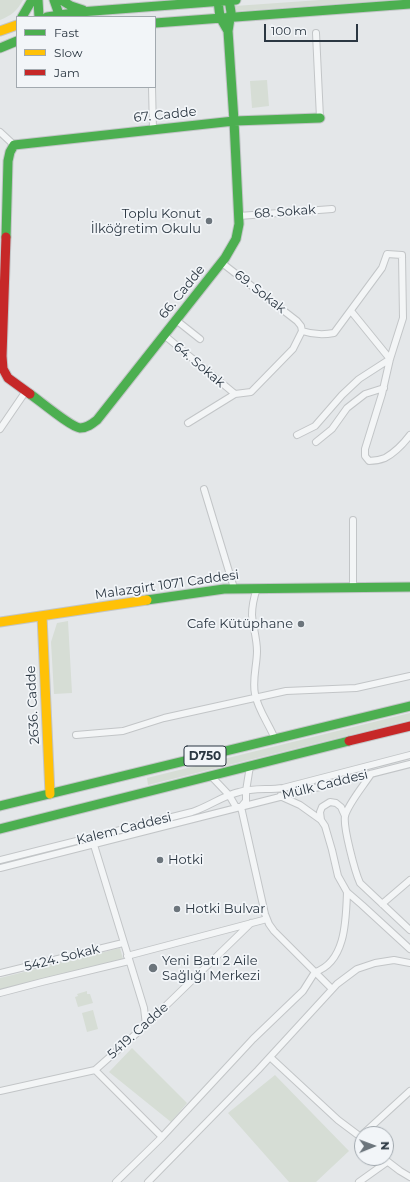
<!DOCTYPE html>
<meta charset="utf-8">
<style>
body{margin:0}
#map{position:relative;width:410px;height:1182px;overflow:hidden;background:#e4e7e9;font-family:Montserrat,sans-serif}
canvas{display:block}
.legend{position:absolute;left:16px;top:16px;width:140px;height:72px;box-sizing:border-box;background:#f2f5f8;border:1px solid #a2a9af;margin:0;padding:5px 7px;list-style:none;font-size:12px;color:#2b3742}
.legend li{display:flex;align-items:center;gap:8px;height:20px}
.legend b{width:20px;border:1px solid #a2a9af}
.north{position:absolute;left:354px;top:1126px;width:40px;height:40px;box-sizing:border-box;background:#f2f5f8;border:1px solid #a2a9af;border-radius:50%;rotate:89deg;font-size:11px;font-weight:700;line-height:16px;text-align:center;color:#2b3742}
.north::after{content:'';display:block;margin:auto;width:14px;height:18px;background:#6c757c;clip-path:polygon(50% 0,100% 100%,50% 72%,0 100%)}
.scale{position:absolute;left:264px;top:24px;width:94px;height:18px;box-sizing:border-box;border:2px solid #2b3742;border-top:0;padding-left:5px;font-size:12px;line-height:14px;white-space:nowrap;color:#2b3742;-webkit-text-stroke:3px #f2f5f8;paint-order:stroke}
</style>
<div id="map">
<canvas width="410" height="1182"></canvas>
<ul class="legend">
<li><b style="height:5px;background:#4caf50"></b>Fast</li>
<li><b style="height:5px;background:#ffc107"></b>Slow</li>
<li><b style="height:5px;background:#c62828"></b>Jam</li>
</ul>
<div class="north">N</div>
<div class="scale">100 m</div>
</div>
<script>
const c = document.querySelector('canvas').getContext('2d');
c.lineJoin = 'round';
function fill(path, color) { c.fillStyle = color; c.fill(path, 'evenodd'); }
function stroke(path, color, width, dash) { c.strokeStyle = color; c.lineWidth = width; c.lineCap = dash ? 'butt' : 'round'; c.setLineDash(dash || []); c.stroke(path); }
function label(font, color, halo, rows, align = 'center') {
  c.font = font + ' Montserrat,sans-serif'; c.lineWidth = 3.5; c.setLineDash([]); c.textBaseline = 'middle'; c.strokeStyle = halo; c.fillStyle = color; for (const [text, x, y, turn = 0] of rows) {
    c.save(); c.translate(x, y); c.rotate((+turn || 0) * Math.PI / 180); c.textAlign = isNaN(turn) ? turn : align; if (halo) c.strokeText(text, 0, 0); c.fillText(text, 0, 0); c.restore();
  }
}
fill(new Path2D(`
 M0 0H23C17 11 12 15 0 20Z
 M320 0H390L238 11 235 10 234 9 235 6Z
 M267 80 269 106 252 108 250 81Z
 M68 621 72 693 54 694 51 642 57 623Z
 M410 713V720L148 785 147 778Z
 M120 948 123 959 0 991V978Z
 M87 991V994H90L93 1003 78 1007 75 997 78 996 77 994Z
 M93 1010 98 1029 87 1032 82 1013Z
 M132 1048 187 1103 171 1122 109 1072Z
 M275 1075 349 1151 316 1182H289L228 1113Z`), '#d6ddd5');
const street = new Path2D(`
 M316 33 320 118
 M152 87 153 130
 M0 132 14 145
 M239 216 332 209
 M176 320 200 339
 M302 331C314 335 323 335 334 333L382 268 387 254 402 255 403 318 390 359 382 394 365 449V456L369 461C374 461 380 460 385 458 394 453 404 443 410 435
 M164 335 235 394
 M188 423 235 394 251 392 293 349 302 331 301 326 297 321 222 263
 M0 429 26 391
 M297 435 315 426 342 395 359 379 390 359 351 311
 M316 442 332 429 347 408 365 394 384 388
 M204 489 234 588
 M353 520V587
 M257 588C254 597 252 606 252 615 253 627 257 639 257 651 257 665 252 680 255 694 258 710 269 724 275 739
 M76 735 123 731 164 718 286 691 356 688 410 676
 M371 774C364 785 348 804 345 816 343 827 355 872 360 883L410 930
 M211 776 229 795 236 807H239
 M280 796 300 805 321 820
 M241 807 265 914 269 924 274 931 332 989
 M241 807 246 801V791L250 766
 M345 816 341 807 336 803 330 802 322 807 320 812 321 820 325 826 332 850 338 876 347 892 362 905 410 949
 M94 845 144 1008 146 1025
 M0 860 192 812C208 807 222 796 239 792 253 788 269 790 283 788L410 755
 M0 868 410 764
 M382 904 410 880
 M127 956 267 919
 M0 973 123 943
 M0 993 42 982 129 961
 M270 1057 338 1120 362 1138
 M95 1070 162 1137
 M0 1091 95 1070 146 1025 251 923
 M363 1134 410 1091
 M383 1158 400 1171 410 1177
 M116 1182 162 1137 253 1039 303 991 315 972C346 962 346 919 347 892
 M148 1182 258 1070 337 984 357 969 375 963 394 960 410 963
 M359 1182 387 1162`);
const fast = new Path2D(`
 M38 0 39 17
 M54 0 60 17
 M61 0 71 6 83 10
 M218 1 220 17 228 31 231 12 229 0
 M22 17 32 0
 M47 17 80 12 236 0
 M155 23 410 4
 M0 48 17 41
 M6 237 8 161 10 152 14 145 234 121 320 118
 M30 394C40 401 71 427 80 428 87 428 92 424 97 420L225 258 236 239 239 224 234 121 228 31
 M147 600 224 589 410 587
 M0 806 410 706
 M0 829 349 741`);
const slow = new Path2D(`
 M0 31 17 25
 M42 616 50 794
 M0 622 147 600`);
const jam = new Path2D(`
 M6 237 2 356 3 369 8 378 30 394
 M349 741 410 726`);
stroke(street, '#c2c5c7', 8);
stroke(fast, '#c2c5c7', 11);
stroke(slow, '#c2c5c7', 11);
stroke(jam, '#c2c5c7', 11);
stroke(street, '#f3f5f6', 6);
stroke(fast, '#4caf50', 9);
stroke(slow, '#ffc107', 9);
stroke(jam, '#c62828', 9);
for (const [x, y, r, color] of [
 [209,221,4,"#6c757c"],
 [301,624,4,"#6c757c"],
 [160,860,4,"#6c757c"],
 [177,909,4,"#6c757c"],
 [153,968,5,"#6c757c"]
]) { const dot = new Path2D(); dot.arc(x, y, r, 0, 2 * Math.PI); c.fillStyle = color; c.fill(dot); stroke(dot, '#f2f5f8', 1.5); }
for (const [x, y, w] of [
 [205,756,42]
]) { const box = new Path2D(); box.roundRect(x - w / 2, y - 10, w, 20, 3); c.fillStyle = '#f2f5f8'; c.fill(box); stroke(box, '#2b3742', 1); }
label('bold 12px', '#2b3742', null, [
 ["D750",205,756]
]);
label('13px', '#2b3742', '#f2f5f8', [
 ["67. Cadde",165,115,-6],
 ["68. Sokak",285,212,-4],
 ["66. Cadde",182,292,-51],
 ["69. Sokak",260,292,38],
 ["64. Sokak",199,365,40],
 ["Malazgirt 1071 Caddesi",167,585,-8],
 ["2636. Cadde",33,705,-93],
 ["Mülk Caddesi",325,785,-14],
 ["Kalem Caddesi",124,829,-14],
 ["5424. Sokak",62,958,-14],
 ["5419. Cadde",138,1031,-42]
]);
label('13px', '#2b3742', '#f2f5f8', [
 ["Toplu Konut",201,214,"right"],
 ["İlköğretim Okulu",201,229,"right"],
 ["Cafe Kütüphane",293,624,"right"],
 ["Hotki",168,860],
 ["Hotki Bulvar",185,909],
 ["Yeni Batı 2 Aile",162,961],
 ["Sağlığı Merkezi",162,976]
], 'left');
</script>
